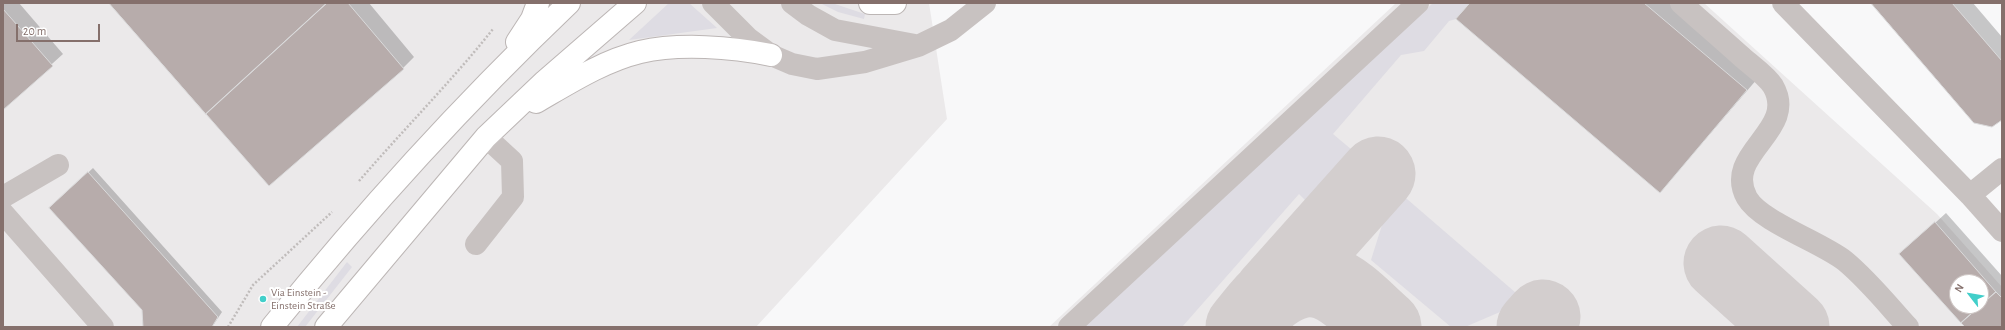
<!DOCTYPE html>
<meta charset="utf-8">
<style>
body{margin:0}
#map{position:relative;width:2005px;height:330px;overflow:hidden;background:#f8f8f9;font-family:"Alegreya Sans",sans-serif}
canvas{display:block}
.frame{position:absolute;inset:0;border:4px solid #85706c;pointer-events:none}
.north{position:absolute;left:1949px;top:274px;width:40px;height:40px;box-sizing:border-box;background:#fff;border:1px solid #cec6c4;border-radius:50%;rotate:301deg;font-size:11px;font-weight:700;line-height:16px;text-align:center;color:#85706c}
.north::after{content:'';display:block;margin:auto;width:14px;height:18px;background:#42cfca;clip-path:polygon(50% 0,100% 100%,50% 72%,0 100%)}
.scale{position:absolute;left:16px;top:24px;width:84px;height:18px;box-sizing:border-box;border:2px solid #85706c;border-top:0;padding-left:5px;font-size:12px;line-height:14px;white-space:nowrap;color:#85706c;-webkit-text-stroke:3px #fff;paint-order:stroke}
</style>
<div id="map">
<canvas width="2005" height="330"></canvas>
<div class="frame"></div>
<div class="north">N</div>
<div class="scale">20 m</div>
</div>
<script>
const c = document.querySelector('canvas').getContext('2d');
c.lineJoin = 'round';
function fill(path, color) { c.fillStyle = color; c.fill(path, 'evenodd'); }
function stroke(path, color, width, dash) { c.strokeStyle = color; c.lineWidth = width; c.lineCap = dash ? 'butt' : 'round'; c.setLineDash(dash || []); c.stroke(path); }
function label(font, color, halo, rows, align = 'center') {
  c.font = font + ' "Alegreya Sans",sans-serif'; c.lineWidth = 4; c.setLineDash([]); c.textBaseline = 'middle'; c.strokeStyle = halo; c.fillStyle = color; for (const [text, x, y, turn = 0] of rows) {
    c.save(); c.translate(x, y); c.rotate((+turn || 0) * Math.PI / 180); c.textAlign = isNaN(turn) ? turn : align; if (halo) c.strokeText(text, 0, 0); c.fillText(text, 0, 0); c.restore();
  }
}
fill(new Path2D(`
 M3 3H929L947 119 756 327H3Z
 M1396 3H1704L1937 214 2002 287V327H1049ZM1957 282H1981V306H1957Z`), '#ebe9ea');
fill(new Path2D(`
 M669 3H689L717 28 629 40Z
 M820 3H832L865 14 864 19 838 12Z
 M1433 3H1470L1456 19 1449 21 1424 51 1401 55 1333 134 1352 150 1307 202 1299 194 1182 327H1083Z
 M1400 193 1516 293 1500 312 1465 327H1451L1371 260 1387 209Z
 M347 262 352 267 305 327H297Z`), '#dedce3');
fill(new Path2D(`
 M3 3H19L63 54 3 108Z
 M110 3H369L414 57 403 68Z
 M1471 3H1669L1758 78 1660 192Z
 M1872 3H1973L2002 37V118Z
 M93 168 222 312 212 327H145L143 309 51 208Z
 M1946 213 2002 276V327H1966L1901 254ZM1957 282H1981V306H1957Z`), '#0003');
stroke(new Path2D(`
 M1721 263 1792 327
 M1270 295 1378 174
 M1243 327C1252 317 1261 303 1271 295 1321 258 1349 296 1384 327
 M1534 327 1543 317`), '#d3cece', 75);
const building = new Path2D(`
 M109 3H327L206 114Z
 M327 3H348L404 69 269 186 206 114Z
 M1470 3H1644L1747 90 1660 193 1456 19Z
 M1871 3H1952L2002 61V120L1992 127 1974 123Z
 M3 9 53 66 3 110Z
 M88 172 218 317 212 327H143L142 310 49 208Z
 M1935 222 1996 292 1981 305V282H1957V306H1980L1961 323 1899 254Z
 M1996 292 2002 298V327H1965L1961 323Z`);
fill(building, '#b7acab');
stroke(building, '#dadadb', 1);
const major = new Path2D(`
 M870 3H895
 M517 42 532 19 538 3
 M536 102C569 83 603 61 640 52 679 43 732 47 771 55
 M272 327C364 213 463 104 569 3
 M326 327 486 137 545 81 635 3`);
stroke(major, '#bcb6b5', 24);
stroke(new Path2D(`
 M359 181C403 130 451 82 493 29
 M228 327 253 285 332 212`), '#c0bcbb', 2.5, [2, 2]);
stroke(new Path2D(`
 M713 3 748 38 771 55 792 64 817 69 865 62 918 46 951 30 985 3
 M792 3 808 15 835 30 915 45
 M1681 3C1701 21 1722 39 1742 57 1752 66 1766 75 1773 86 1799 131 1722 153 1747 198 1761 222 1821 242 1845 261 1868 280 1888 305 1908 327
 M1783 3 1970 195 2002 231
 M1970 195 2002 169
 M3 197 58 165
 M3 213 103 327
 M476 244 513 197 512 161 486 137
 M1069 327 1418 3`), '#c8c2c1', 22);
stroke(major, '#fff', 22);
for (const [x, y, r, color] of [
 [263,299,4,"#42cfca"]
]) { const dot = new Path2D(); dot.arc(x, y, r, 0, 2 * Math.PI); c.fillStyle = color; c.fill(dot); stroke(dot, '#fff', 1.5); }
label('11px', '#85706c', '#fff', [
 ["Via Einstein -",271,293],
 ["Einstein Straße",271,306]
], 'left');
</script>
